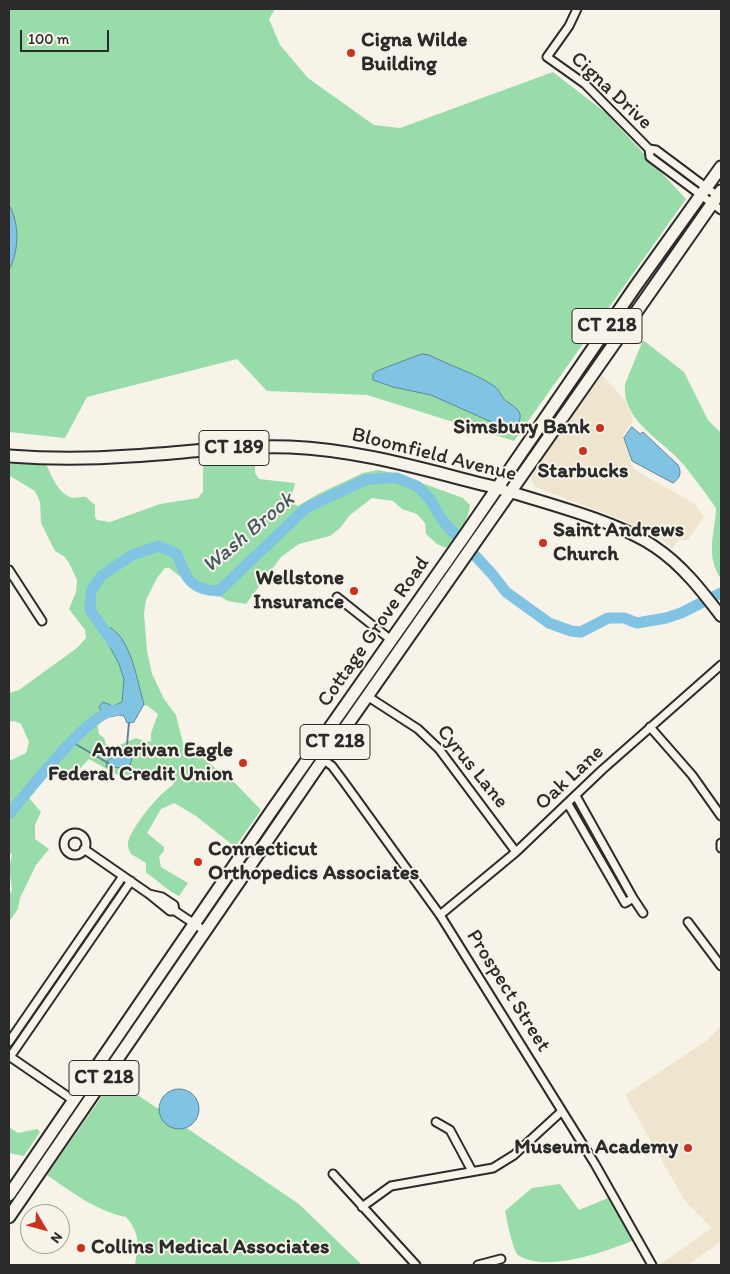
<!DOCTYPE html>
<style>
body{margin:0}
#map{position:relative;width:730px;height:1274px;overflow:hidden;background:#f7f3e8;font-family:Itim,sans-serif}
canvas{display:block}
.frame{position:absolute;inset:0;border:10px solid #2b2b2b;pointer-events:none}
.north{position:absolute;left:20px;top:1204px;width:50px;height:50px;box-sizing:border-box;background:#f7f3e8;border:1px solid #a5a39c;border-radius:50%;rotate:127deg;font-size:14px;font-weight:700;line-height:20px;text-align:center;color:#2b2b2b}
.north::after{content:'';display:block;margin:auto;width:18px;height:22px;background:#c8321e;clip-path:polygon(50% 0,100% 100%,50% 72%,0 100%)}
.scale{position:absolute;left:20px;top:30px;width:89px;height:22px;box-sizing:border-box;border:2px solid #2b2b2b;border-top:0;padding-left:6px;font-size:15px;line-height:18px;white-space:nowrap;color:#2b2b2b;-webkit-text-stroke:4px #f7f3e8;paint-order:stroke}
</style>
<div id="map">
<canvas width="730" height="1274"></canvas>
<div class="frame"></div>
<div class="north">N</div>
<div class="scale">100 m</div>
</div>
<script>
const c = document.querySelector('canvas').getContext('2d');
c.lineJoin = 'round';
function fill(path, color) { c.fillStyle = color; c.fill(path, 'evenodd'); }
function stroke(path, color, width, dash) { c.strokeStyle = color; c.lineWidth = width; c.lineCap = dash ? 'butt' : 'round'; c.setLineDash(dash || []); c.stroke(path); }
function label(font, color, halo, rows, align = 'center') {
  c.font = font + ' Itim,sans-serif'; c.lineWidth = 4; c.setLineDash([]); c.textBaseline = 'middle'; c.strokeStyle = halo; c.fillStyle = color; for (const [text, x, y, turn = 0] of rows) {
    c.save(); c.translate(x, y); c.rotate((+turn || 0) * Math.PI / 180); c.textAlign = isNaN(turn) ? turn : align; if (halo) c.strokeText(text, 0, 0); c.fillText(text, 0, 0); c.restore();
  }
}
fill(new Path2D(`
 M602 375 625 400 633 420 623 436 633 469 695 504 704 517 688 540H678L672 549 664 541 620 519 543 490 536 487 531 480 534 469Z
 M721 1026V1241L688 1265H659L712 1228 685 1201 625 1095 706 1041Z`), '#efe5ce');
fill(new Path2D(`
 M9 9H275L269 19 280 45 308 78 374 125 400 128 553 72 606 113 686 199 514 441 367 395 267 391 237 359 87 397 65 438 9 432Z
 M643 340 684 372 708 420 721 433V579C705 554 715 535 716 508 706 494 695 479 684 465 663 440 621 421 625 384Z
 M211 456 255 457V473L259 479 295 483 291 499 294 504 298 506 318 494 363 473 378 470 397 474 463 498 470 505C469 519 457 540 446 548L437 544 426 534 425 523 417 514 402 509 393 501 372 498 350 515 340 528 330 536 299 544 281 557 246 604 228 601 207 589 194 587 169 568H165L157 578 146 600 144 613 147 651 152 674 164 699 176 715 183 743 236 784 261 810 235 847 196 816 174 803 161 809 147 833 164 847V851L159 857 161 867 188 883 179 896C167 891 158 880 146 873V863L131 854C129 850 127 846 128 842 131 828 160 792 172 786L176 779 166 773 141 778 131 775 119 776 89 759 72 777 54 768 29 798 41 812 35 825V839L49 849 36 865 20 898 18 909 9 922V897L12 889 9 867 12 855 9 851V761L26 753 29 742 21 724 14 721 9 722V693L19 690 77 648 86 638 85 630 69 609 76 592 77 580 69 563 65 557 55 551 41 523 40 502 35 491 10 476 9 465 14 463 46 464C51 475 59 496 74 498 78 498 81 496 86 497L95 505V517L97 520 110 522 160 504 198 498 203 492V460ZM146 705 158 714 151 733V741L147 742 136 738 115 747 106 744 104 738 99 734 97 720 109 713 122 714Z
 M114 1079 299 1204 362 1265H135C138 1243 141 1235 126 1217 96 1211 72 1192 47 1175Z
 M9 1127 18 1133 37 1129 40 1132 24 1156 9 1153Z
 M560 1184 579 1210 608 1198 637 1239C607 1251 546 1274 518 1255 512 1248 507 1220 505 1211L532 1188Z`), '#98dda9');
const water = new Path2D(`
 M9 205C20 223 19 252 9 270Z
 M422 354 429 355C450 366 475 373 494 386 500 390 501 397 506 401 518 409 526 413 515 429H507L431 395 393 387 373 380V374L377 371Z
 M632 427 640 434 643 432 678 465C682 473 680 478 673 483L632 461 624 438Z
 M111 628C132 641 137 682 144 704L134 722 127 723 124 716 119 715 105 718 99 707 103 702 113 706 122 702 124 679 119 664 105 638 107 631Z
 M120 753 132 759 130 765 124 768 106 767 107 761Z
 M159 1109a20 20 0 1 1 40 0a20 20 0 1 1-40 0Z`);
fill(water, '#81c3e2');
stroke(water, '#5f8699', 1);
stroke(new Path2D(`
 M72 742 108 763
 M126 755 129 723`), '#5f8699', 2);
stroke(new Path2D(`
 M114 644 90 610 91 591 101 576 132 555 159 546 177 554C186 579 191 590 219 591L306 508 365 480 386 478H397L417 486 429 498 443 521 493 575 506 592 549 623 571 631 581 632 608 618H624L637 623 666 618 681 613 721 593
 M9 814C28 792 90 710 117 710`), '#81c3e2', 11);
const street = new Path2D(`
 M577 9 569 26 547 57 585 84 649 149 650 157 721 210
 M649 149 656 150 719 197
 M9 570 42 621
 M337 597 391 640
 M367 696 418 729 439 749 516 852
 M650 727 692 775 721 816
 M321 758 332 766 344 782 440 915 595 1164 652 1265
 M568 804 625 903 633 898 576 796
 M64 844a11 11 0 1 1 22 0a11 11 0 1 1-22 0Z
 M721 843V848
 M84 849 149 894 162 897 174 905 175 911
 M149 894 170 911H175L205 931
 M633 898 643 913
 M440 915 516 852 602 770 721 665
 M688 922 721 966
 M9 1042 123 876
 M9 1056 73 1100
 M10 1057 131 881
 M436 1122 450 1130 472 1171
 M333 1174 416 1265
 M362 1207 391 1186 493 1168 514 1155 562 1111
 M478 1265 501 1259`);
const secondary = new Path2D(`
 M511 492C554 506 619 522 655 547 682 565 702 591 721 616`);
const primary = new Path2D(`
 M9 456C49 459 90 459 130 456 183 453 237 445 290 447 363 450 431 472 502 489
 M9 1195 270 813 465 535 635 287 721 167
 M9 1217 317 768 721 191`);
stroke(street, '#2b2b2b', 11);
stroke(secondary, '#2b2b2b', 14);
stroke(primary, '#2b2b2b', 15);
stroke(street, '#f7f3e8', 7);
stroke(secondary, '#f7f3e8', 10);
stroke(primary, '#f7f3e8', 11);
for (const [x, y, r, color] of [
 [351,53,5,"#c8321e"],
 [600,428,5,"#c8321e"],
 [583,451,5,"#c8321e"],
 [543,543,5,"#c8321e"],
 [354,591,5,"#c8321e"],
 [243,763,5,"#c8321e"],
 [198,862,5,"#c8321e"],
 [688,1148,5,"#c8321e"],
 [81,1248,5,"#c8321e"]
]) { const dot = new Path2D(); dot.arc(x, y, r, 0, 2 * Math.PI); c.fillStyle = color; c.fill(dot); stroke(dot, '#f7f3e8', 2); }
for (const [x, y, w] of [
 [607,326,70],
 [234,448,70],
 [335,742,70],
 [104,1078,70]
]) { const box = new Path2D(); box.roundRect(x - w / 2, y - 17.5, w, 35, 4); c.fillStyle = '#f7f3e8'; c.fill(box); stroke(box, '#2b2b2b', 1); }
label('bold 20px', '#2b2b2b', null, [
 ["CT 218",607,326],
 ["CT 189",234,448],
 ["CT 218",335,742],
 ["CT 218",104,1078]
]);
label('bold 21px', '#2b2b2b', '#f7f3e8', [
 ["Cigna Wilde",361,41],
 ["Building",361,65],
 ["Simsbury Bank",590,428,"right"],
 ["Starbucks",583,472,"center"],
 ["Saint Andrews",553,531],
 ["Church",553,555],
 ["Wellstone",344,579,"right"],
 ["Insurance",344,603,"right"],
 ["Amerivan Eagle",233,751,"right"],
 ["Federal Credit Union",233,775,"right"],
 ["Connecticut",208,850],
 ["Orthopedics Associates",208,874],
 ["Museum Academy",678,1148,"right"],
 ["Collins Medical Associates",91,1248]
], 'left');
label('21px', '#2b2b2b', '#f7f3e8', [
 ["Cigna Drive",611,91,43],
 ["Bloomfield Avenue",434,455,14],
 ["Cottage Grove Road",374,632,-55],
 ["Cyrus Lane",472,767,51],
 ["Oak Lane",570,778,-43],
 ["Prospect Street",508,991,58]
]);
label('italic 22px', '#455962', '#f7f3e8', [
 ["Wash Brook",249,533,-40]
]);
</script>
